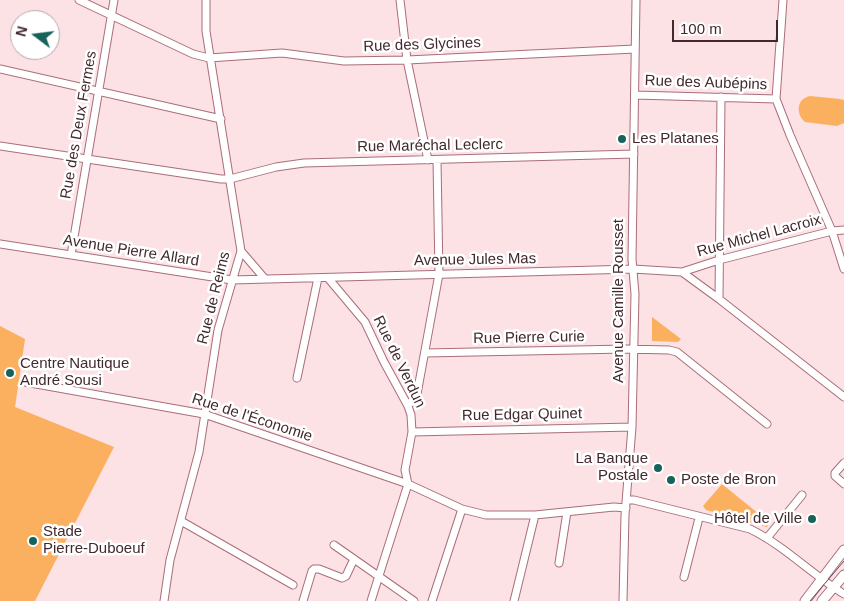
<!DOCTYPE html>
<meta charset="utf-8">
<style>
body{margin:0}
#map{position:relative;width:844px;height:601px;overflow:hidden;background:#fce1e5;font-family:Arial,sans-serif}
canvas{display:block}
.north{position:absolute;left:10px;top:10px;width:50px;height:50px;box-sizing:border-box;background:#fff;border:1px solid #b3a9ab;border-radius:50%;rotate:285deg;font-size:14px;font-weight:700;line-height:20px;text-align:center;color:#42292e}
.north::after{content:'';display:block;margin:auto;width:18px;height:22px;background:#16635c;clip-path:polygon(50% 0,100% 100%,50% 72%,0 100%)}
.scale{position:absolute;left:672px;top:20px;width:106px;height:22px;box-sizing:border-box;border:2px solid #42292e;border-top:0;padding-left:6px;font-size:15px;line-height:18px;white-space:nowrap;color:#42292e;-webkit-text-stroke:4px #fff;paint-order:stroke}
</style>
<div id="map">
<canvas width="844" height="601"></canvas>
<div class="north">N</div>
<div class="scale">100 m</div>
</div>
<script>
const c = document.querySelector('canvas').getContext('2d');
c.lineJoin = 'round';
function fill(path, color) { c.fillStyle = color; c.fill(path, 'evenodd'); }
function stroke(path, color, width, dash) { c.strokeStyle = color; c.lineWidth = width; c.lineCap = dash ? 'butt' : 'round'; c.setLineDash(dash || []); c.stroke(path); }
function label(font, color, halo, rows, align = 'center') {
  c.font = font + ' Arial,sans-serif'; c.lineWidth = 5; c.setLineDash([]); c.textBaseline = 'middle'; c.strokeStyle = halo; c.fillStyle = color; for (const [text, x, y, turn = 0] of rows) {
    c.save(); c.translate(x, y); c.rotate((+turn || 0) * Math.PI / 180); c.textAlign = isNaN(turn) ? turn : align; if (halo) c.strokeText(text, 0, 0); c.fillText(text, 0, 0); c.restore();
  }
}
fill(new Path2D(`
 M810 96 840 99 844 100V123L837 126 805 122C796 114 796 99 810 96Z
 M652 317 681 339 678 342 652 341Z
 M0 326 25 339 15 407 114 447 35 601H0Z
 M722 484 770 523 767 527 706 510 703 506Z`), '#fab05e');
const minor = new Path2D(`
 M79 0 193 54 209 58 282 53 344 61 407 60 635 49
 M400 0 407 60 428 160
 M783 0 776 99 790 135 832 231 844 269
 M0 69 221 119
 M635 95 776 99
 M0 146 221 179H230L276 167 304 163 634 154
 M0 244 232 280 633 269 682 272 719 299 844 397
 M241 251 265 279
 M71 255 114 0
 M682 272 719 260 832 231 844 230
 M328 278 365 322 384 362 408 406 411 415 412 432 405 470 408 484 462 509 486 515H535L614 507 626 508
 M719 299 721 97
 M425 353 626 349 669 350 677 352 767 424
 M297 378 318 278
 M25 382 204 414 408 484 371 601
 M408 406 417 394 439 274 437 160
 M412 432 632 427
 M844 463 835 473V476L844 484
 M627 500H634L750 529C785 546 811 574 844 594
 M181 521 293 585
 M767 538 802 495
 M334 545 414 601
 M559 563 567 512
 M684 577 699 518
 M164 601 170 560 199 452 218 330 241 251 206 31V0
 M303 601 312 571 314 569H319L342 578 346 576 354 559
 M432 601 462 509
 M514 601 535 515
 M623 601 625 515 632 427 635 294 632 259 636 0`);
const major = new Path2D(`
 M805 601 844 550
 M822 601 844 575`);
stroke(minor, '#a96e7a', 9);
stroke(major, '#a96e7a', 11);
stroke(minor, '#fff', 7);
stroke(major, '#fff', 9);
stroke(new Path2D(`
 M810 601 844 561`), '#654b50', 1);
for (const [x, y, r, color] of [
 [622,139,5,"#16635c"],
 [10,373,5,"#16635c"],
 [658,468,5,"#16635c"],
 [671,480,5,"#16635c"],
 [812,519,5,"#16635c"],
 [33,541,5,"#16635c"]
]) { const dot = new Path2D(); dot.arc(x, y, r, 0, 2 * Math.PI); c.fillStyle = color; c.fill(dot); stroke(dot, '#fff', 2); }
label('15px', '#42292e', '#fff', [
 ["Rue des Glycines",422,45,-2],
 ["Rue des Aubépins",706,83,2],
 ["Rue des Deux Fermes",79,125,-80],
 ["Rue Maréchal Leclerc",430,146,-1],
 ["Rue Michel Lacroix",759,236,-15],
 ["Avenue Pierre Allard",131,251,9],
 ["Avenue Jules Mas",475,260,-1],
 ["Rue de Reims",214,298,-76],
 ["Avenue Camille Rousset",619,301,-90],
 ["Rue Pierre Curie",529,338,-1],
 ["Rue de Verdun",399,362,64],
 ["Rue Edgar Quinet",522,415,-1],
 ["Rue de l'Économie",252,418,18]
]);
label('15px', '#42292e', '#fff', [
 ["Les Platanes",632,139],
 ["Centre Nautique",20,364],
 ["André Sousi",20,381],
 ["La Banque",648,459,"right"],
 ["Postale",648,476,"right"],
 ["Poste de Bron",681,480],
 ["Hôtel de Ville",802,519,"right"],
 ["Stade",43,532],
 ["Pierre-Duboeuf",43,549]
], 'left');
</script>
